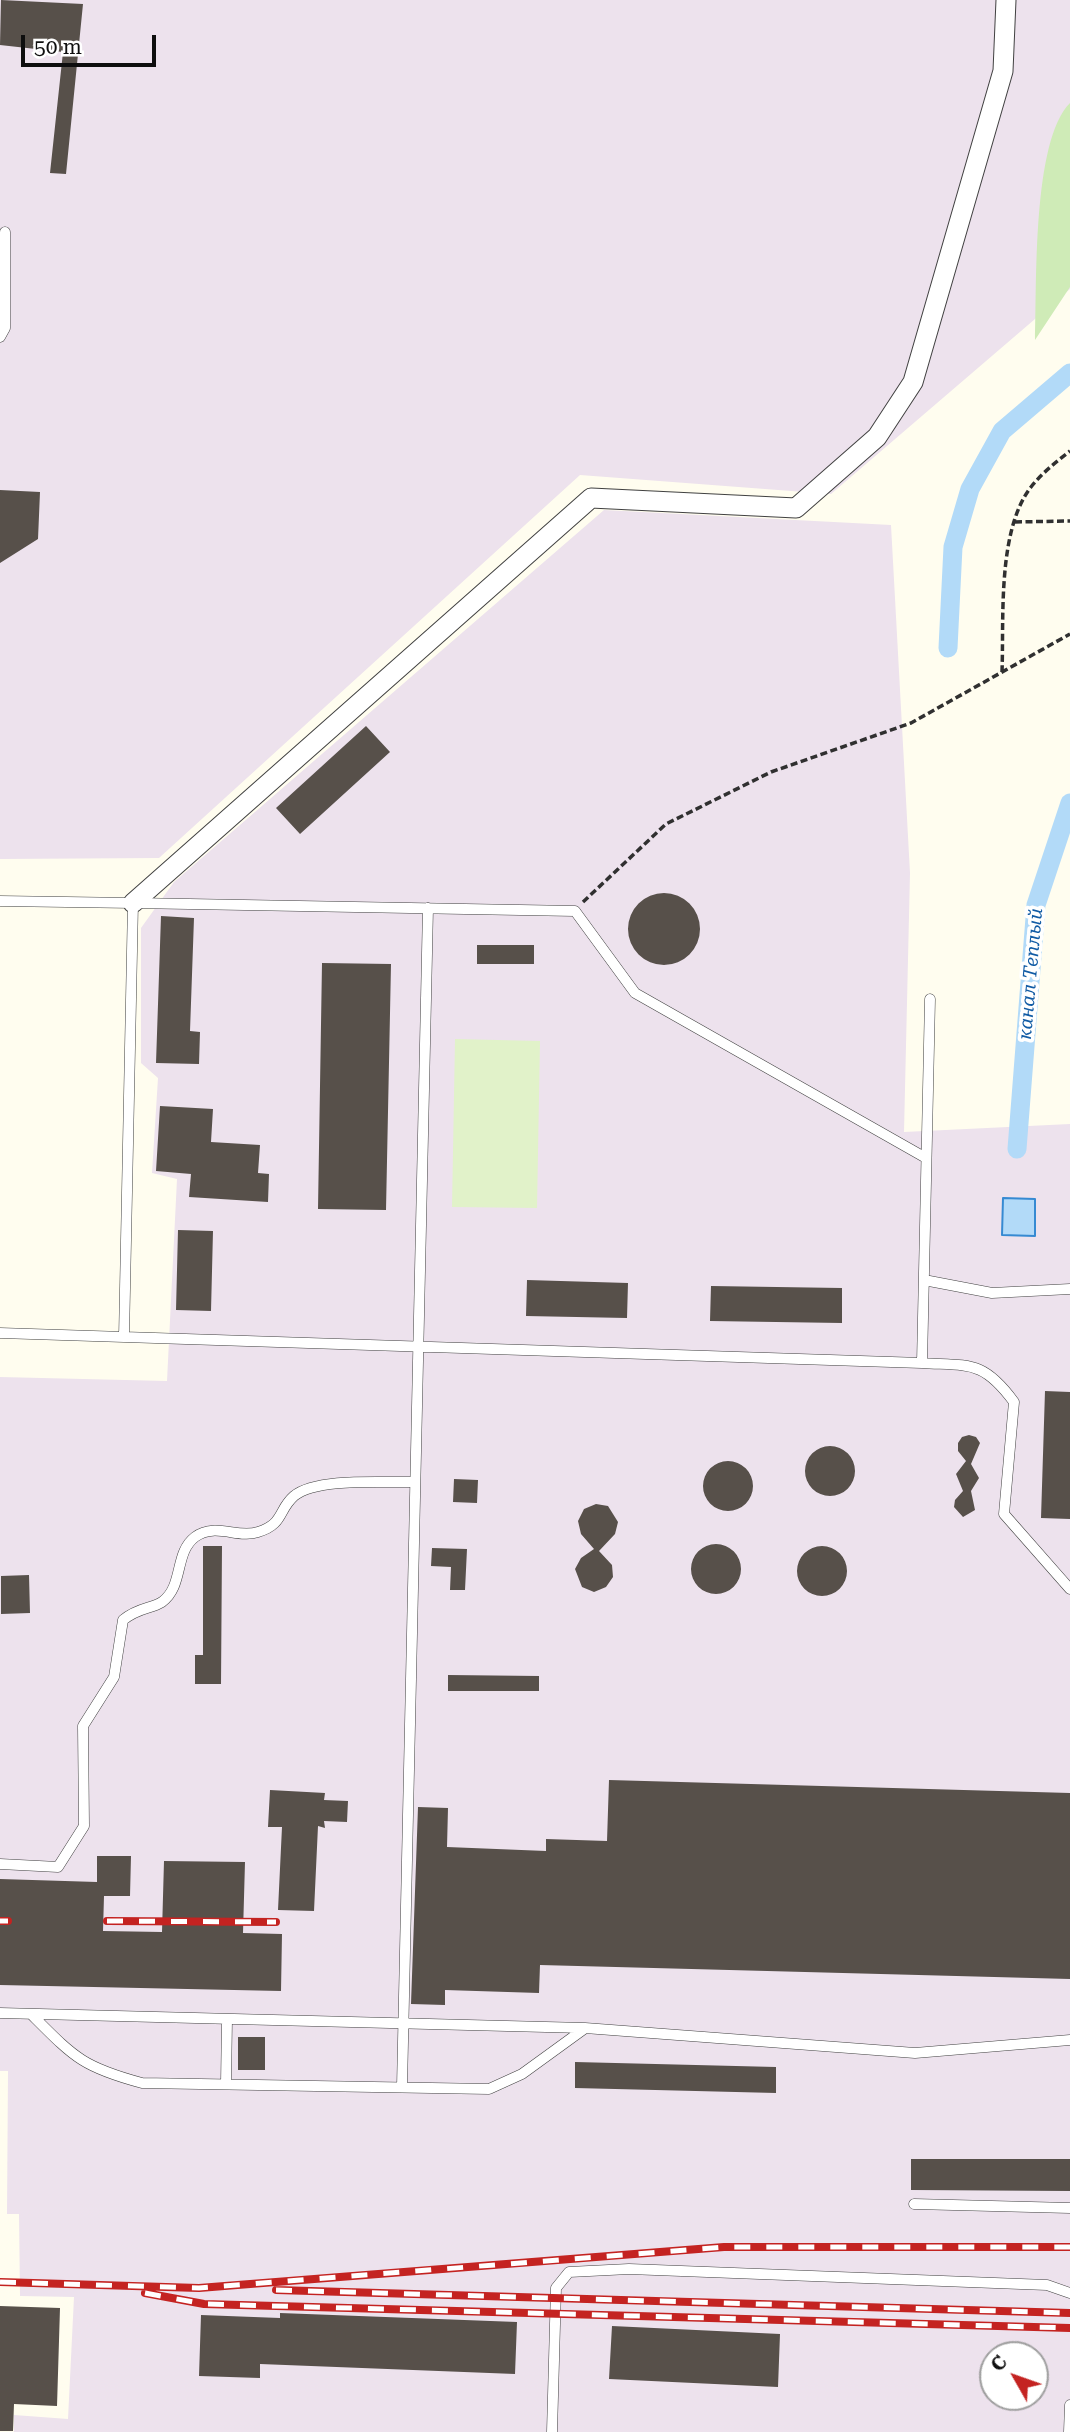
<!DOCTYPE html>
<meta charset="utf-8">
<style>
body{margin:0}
#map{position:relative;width:1070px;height:2432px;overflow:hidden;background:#fffdef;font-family:"Roboto Serif",serif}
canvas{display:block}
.north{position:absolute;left:979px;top:2341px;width:70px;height:70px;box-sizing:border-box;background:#fff;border:2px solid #9f9f9f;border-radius:50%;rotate:310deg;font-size:19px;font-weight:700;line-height:28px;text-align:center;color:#0e0e0e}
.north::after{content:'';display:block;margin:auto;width:24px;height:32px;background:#c42321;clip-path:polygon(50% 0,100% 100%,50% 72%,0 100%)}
.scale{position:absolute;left:21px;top:35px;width:135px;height:32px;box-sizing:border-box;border:4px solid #0e0e0e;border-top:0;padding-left:9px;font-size:21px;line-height:24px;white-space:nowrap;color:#0e0e0e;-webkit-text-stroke:5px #fff;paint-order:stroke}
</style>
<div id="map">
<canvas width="1070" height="2432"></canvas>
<div class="north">С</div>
<div class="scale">50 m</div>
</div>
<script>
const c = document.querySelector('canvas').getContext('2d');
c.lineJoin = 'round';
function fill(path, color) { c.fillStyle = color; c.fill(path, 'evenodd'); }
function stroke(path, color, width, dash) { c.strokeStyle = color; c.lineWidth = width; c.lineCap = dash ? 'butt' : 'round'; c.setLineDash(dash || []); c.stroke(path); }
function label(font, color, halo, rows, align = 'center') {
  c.font = font + ' "Roboto Serif",serif'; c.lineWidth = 7; c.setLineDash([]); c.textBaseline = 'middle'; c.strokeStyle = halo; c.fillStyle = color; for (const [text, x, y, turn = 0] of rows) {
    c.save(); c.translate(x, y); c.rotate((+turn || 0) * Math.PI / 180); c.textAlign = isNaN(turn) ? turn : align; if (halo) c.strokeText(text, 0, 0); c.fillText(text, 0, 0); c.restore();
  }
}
fill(new Path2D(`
 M0 0H1070V289L831 494 580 475 159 858 0 859Z
 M604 510 891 525 910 873 904 1132 1070 1124V2432H14V2415L68 2419 74 2297 20 2296 19 2214H7L8 2071H0V1377L167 1381 177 1179 152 1173 158 1078 141 1063V928L174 882ZM993 2355H1035V2397H993Z`), '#ede2ed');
fill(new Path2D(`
 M1070 103V287L1035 340C1037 285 1032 141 1070 103Z`), '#cfebb7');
fill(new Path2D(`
 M455 1039 540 1041 537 1208 452 1207Z`), '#e1f2c9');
const water = new Path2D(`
 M1003 1198 1035 1199V1236L1002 1235Z`);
fill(water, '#b2daf8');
stroke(water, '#368ad2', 2);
stroke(new Path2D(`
 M948 648 953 547 970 489 1002 431 1070 373
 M1017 1149 1036 905 1070 803`), '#b2daf8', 19);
fill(new Path2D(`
 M1 0 83 4 66 174 50 173 63 52 0 45Z
 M0 490 40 492 38 539 0 563Z
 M366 726 390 752 300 834 276 808Z
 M628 929a36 36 0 1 1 72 0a36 36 0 1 1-72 0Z
 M161 916 194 918 190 1031 200 1032 199 1064 156 1063Z
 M477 945H534V964H477Z
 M322 963 391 964 386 1210 318 1209Z
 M160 1106 213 1109 211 1142 260 1145 258 1173 269 1174 268 1202 189 1197 191 1174 156 1171Z
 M178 1230 213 1231 211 1311 176 1310Z
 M527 1280 628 1283 627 1318 526 1316Z
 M711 1286 842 1288V1323L710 1321Z
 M1045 1391 1070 1392V1519L1041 1518Z
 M969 1435 976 1437 980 1443 971 1464 979 1478 971 1491 975 1510 963 1517 954 1507 955 1500 963 1491 956 1474 966 1461 958 1451V1443L962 1437Z
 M805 1471a25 25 0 1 1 50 0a25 25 0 1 1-50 0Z
 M703 1486a25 25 0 1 1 50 0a25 25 0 1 1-50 0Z
 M454 1479 478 1480 477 1503 453 1502Z
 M596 1504 608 1506 618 1522 615 1534 599 1551 612 1565 613 1577 606 1587 594 1592 582 1587 575 1569 581 1558 594 1549 581 1534 578 1521 584 1509Z
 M691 1569a25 25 0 1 1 50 0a25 25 0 1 1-50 0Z
 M203 1546H222L221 1684H195V1655H203Z
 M797 1571a25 25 0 1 1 50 0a25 25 0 1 1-50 0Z
 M432 1548 467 1549 465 1590H450L451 1567 431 1566Z
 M29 1575 30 1613 1 1614V1576Z
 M448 1675 539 1676V1691H448Z
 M609 1780 1070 1793V1979L540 1965 539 1993 445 1990V2005L411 2004 418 1807 448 1808 447 1847 546 1851V1839L607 1841Z
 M270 1790 325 1793 324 1800 348 1801 347 1822 324 1821 325 1828 318 1826 314 1911 278 1910 282 1827H268Z
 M97 1856H131L130 1896H104L103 1931 162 1932 164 1861 245 1862 243 1933 282 1934 281 1991 0 1985V1879L97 1882Z
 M238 2037H265V2070H238Z
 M575 2062 776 2067V2093L575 2088Z
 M911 2159H1070V2191L911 2190Z
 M0 2306 60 2308 57 2406 14 2404 13 2431H0Z
 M280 2313 517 2322 515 2374 260 2364V2378L199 2376 201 2315 280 2318Z
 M612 2326 780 2334 778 2387 609 2379Z`), '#57504a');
const lane = new Path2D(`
 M0 337 5 328V232
 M0 901 133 903 124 1337 0 1333
 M134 903 575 911 635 993 926 1158
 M924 1280 992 1293 1070 1289
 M124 1337 922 1363 930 999
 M922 1363C970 1366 983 1360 1014 1402L1004 1514 1070 1589
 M0 1864 58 1867 84 1826 83 1726 114 1677 123 1620C139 1607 151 1609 162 1602 184 1586 174 1553 195 1537 215 1522 238 1539 258 1532 284 1524 278 1510 294 1496 317 1477 385 1483 415 1482
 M0 2013 585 2028 915 2053 1070 2040
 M31 2014C74 2057 82 2067 142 2083L489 2089 522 2074 584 2029
 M226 2084 227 2019
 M402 2087 428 908
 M914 2204 1070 2208
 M552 2432 556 2288 569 2272 629 2269 1047 2285 1070 2293
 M1069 2432 1070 2405`);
const street = new Path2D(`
 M133 903 591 498 796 508 877 437 913 382 1003 71 1006 0`);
stroke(lane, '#414141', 11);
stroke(street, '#414141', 21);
stroke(new Path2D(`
 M1015 522 1070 521
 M1002 672C1004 619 997 531 1031 487 1042 473 1056 462 1070 451
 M583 902 666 824 771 772 911 723 1070 634`), '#303030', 3.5, [7, 3.5]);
stroke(lane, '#fff', 10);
stroke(street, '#fff', 19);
const rail = new Path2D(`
 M0 1921H8
 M107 1921 276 1922
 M0 2282 199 2288 724 2247H1070
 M276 2290 1070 2313
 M145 2293 204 2304 1070 2328`);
stroke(rail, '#c42321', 8);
stroke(rail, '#fff', 5, [16]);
label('italic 19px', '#125ca5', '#fff', [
 ["канал Теплый",1031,974,-85]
]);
</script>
